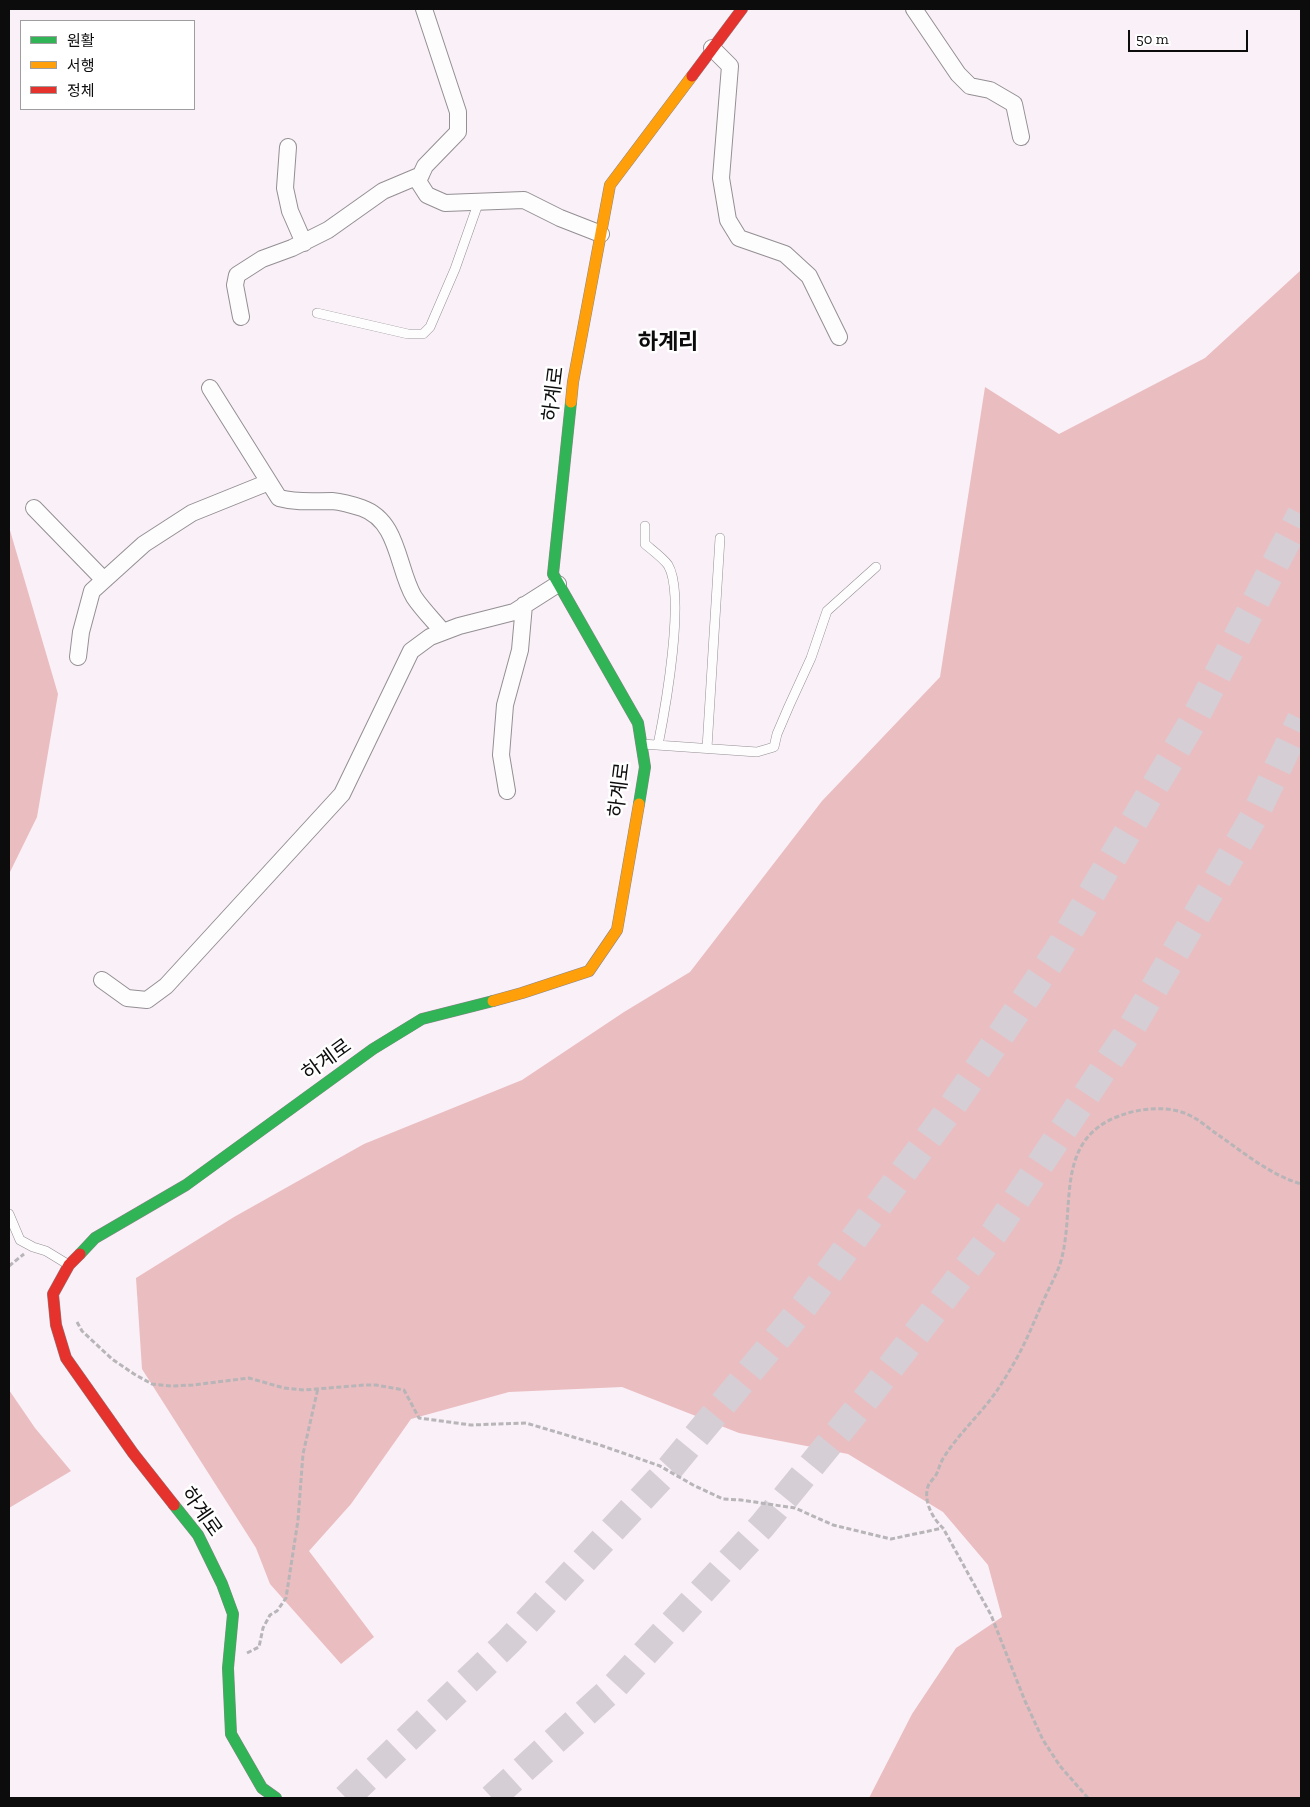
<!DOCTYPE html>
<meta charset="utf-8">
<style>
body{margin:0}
#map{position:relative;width:1310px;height:1807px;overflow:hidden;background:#faf0f8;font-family:"Zilla Slab","Noto Sans KR",serif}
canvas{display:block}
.frame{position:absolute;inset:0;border:10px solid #0c0c0c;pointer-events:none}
.legend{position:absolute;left:20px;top:20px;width:175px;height:90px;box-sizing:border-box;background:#fff;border:1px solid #9e9e9e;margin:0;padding:6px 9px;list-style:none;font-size:15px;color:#0c0c0c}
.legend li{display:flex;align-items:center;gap:10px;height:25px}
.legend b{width:25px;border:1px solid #9e9e9e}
.scale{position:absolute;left:1128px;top:30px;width:120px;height:22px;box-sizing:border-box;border:2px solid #0c0c0c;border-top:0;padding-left:6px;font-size:15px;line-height:18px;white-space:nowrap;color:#0c0c0c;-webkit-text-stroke:4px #fff;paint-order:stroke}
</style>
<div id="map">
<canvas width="1310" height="1807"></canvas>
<div class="frame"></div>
<ul class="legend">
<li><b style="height:6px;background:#30b455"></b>원활</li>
<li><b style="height:6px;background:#ff9f0a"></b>서행</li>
<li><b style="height:6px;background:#e5322d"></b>정체</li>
</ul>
<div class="scale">50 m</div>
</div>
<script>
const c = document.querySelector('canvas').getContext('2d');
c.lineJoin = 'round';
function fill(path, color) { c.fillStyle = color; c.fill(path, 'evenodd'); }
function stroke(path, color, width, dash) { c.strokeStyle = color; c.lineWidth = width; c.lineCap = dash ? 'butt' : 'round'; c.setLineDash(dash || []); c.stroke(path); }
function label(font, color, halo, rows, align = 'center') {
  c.font = font + ' "Zilla Slab","Noto Sans KR",serif'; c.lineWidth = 5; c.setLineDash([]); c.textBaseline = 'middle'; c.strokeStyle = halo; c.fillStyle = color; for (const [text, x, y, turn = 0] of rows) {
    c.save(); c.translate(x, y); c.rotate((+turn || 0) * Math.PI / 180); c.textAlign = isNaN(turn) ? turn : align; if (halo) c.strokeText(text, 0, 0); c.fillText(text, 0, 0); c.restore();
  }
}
fill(new Path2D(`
 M1301 270V1798H869L912 1714 956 1648 1002 1617 988 1565 943 1512 848 1454 739 1433 622 1387 509 1392 411 1419 351 1504 309 1551 374 1637 341 1664 270 1584 256 1548 142 1369 136 1278 234 1217 364 1144 522 1080 624 1012 690 972 822 801 940 677 985 387 1059 434 1205 358Z
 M9 527 58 694 37 817 9 874Z
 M9 1390 35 1428 71 1471 9 1508Z`), '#eabdc0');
stroke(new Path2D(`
 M346 1798 509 1641 670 1468 804 1306 953 1105 1057 952 1196 716 1301 514
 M492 1798 614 1687 762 1526 869 1395 994 1233 1133 1025 1257 811 1301 719`), '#d6ced5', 28, [28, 14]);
const lane = new Path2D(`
 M317 313 408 334H423L430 327 455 269 479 201
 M645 526V544C652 550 663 558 668 565 686 595 665 710 658 745
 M642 744 757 752 774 747 777 734 789 706 811 658 827 611 876 567
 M707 748 720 538
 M9 1214 20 1240 33 1247 46 1251 69 1265`);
const street = new Path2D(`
 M424 9 458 112V132L425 166 418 181 427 195 445 203 524 200 560 218 601 234
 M914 9 958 74 970 86 990 90 1014 104 1021 137
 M712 48 730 66 721 178 728 220 739 238 785 254 809 276 839 337
 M288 147 285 188 290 211 304 243
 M241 317 235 285 237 275 262 259 292 248 328 230 383 191 421 175
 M210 388 279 498C297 503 315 501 332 501 342 502 353 505 362 508 399 521 397 568 414 597 422 609 434 621 443 632
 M34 508 104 580
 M78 657 81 632 92 591 144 544 192 513 269 482
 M507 791 501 755 505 705 520 650 524 605
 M102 980 127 998 147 1000 166 986 342 794 411 651 430 637 459 626 514 612 558 584`);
const fast = new Path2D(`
 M571 402 553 574 638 723 645 767 639 804
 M80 1254 95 1238 186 1185 373 1049 422 1019 493 1001
 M174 1505 198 1535 222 1584 233 1614 228 1668 231 1734 262 1788 276 1798`);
const slow = new Path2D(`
 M571 402 573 382 610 185 692 76
 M493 1001 522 993 589 971 617 930 639 804`);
const jam = new Path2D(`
 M692 76 742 9
 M80 1254 69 1265 53 1294 56 1325 66 1358 133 1453 174 1505`);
stroke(lane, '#938f92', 10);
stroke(street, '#938f92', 18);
stroke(fast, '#8a8589', 12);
stroke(slow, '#8a8589', 12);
stroke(jam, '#8a8589', 12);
stroke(new Path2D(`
 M9 1266 24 1254
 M77 1322 82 1331 112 1359 134 1374 152 1384 171 1386 193 1385 249 1378 284 1388 304 1390 365 1385H376L404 1390 419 1418 471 1425 526 1423 600 1445 660 1466 693 1485 723 1499 741 1500 795 1508 833 1525 891 1539 943 1528
 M247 1653 259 1647 263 1628 270 1615 277 1611 286 1598 298 1520 303 1454 318 1388
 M1088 1798 1060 1766 1043 1740 1025 1701 991 1615 943 1528C932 1518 922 1499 929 1484 931 1481 934 1478 936 1475 939 1469 940 1463 944 1457 959 1433 982 1413 998 1389 1008 1374 1018 1357 1026 1340 1033 1325 1039 1310 1046 1295 1052 1282 1059 1270 1062 1257 1075 1204 1055 1140 1119 1116 1140 1108 1168 1105 1189 1115 1198 1119 1206 1126 1214 1132 1242 1151 1268 1174 1301 1184`), '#b7b5b7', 3, [5, 2.5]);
stroke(lane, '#fefdfe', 9);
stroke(street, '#fefdfe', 16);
stroke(fast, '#30b455', 11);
stroke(slow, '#ff9f0a', 11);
stroke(jam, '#e5322d', 11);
label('20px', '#0c0c0c', '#fff', [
 ["하계로",554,394,-83],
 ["하계로",620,790,-83],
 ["하계로",327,1060,-36],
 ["하계로",201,1512,55]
]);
label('bold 22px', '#0c0c0c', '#fff', [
 ["하계리",668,343]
]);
</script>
